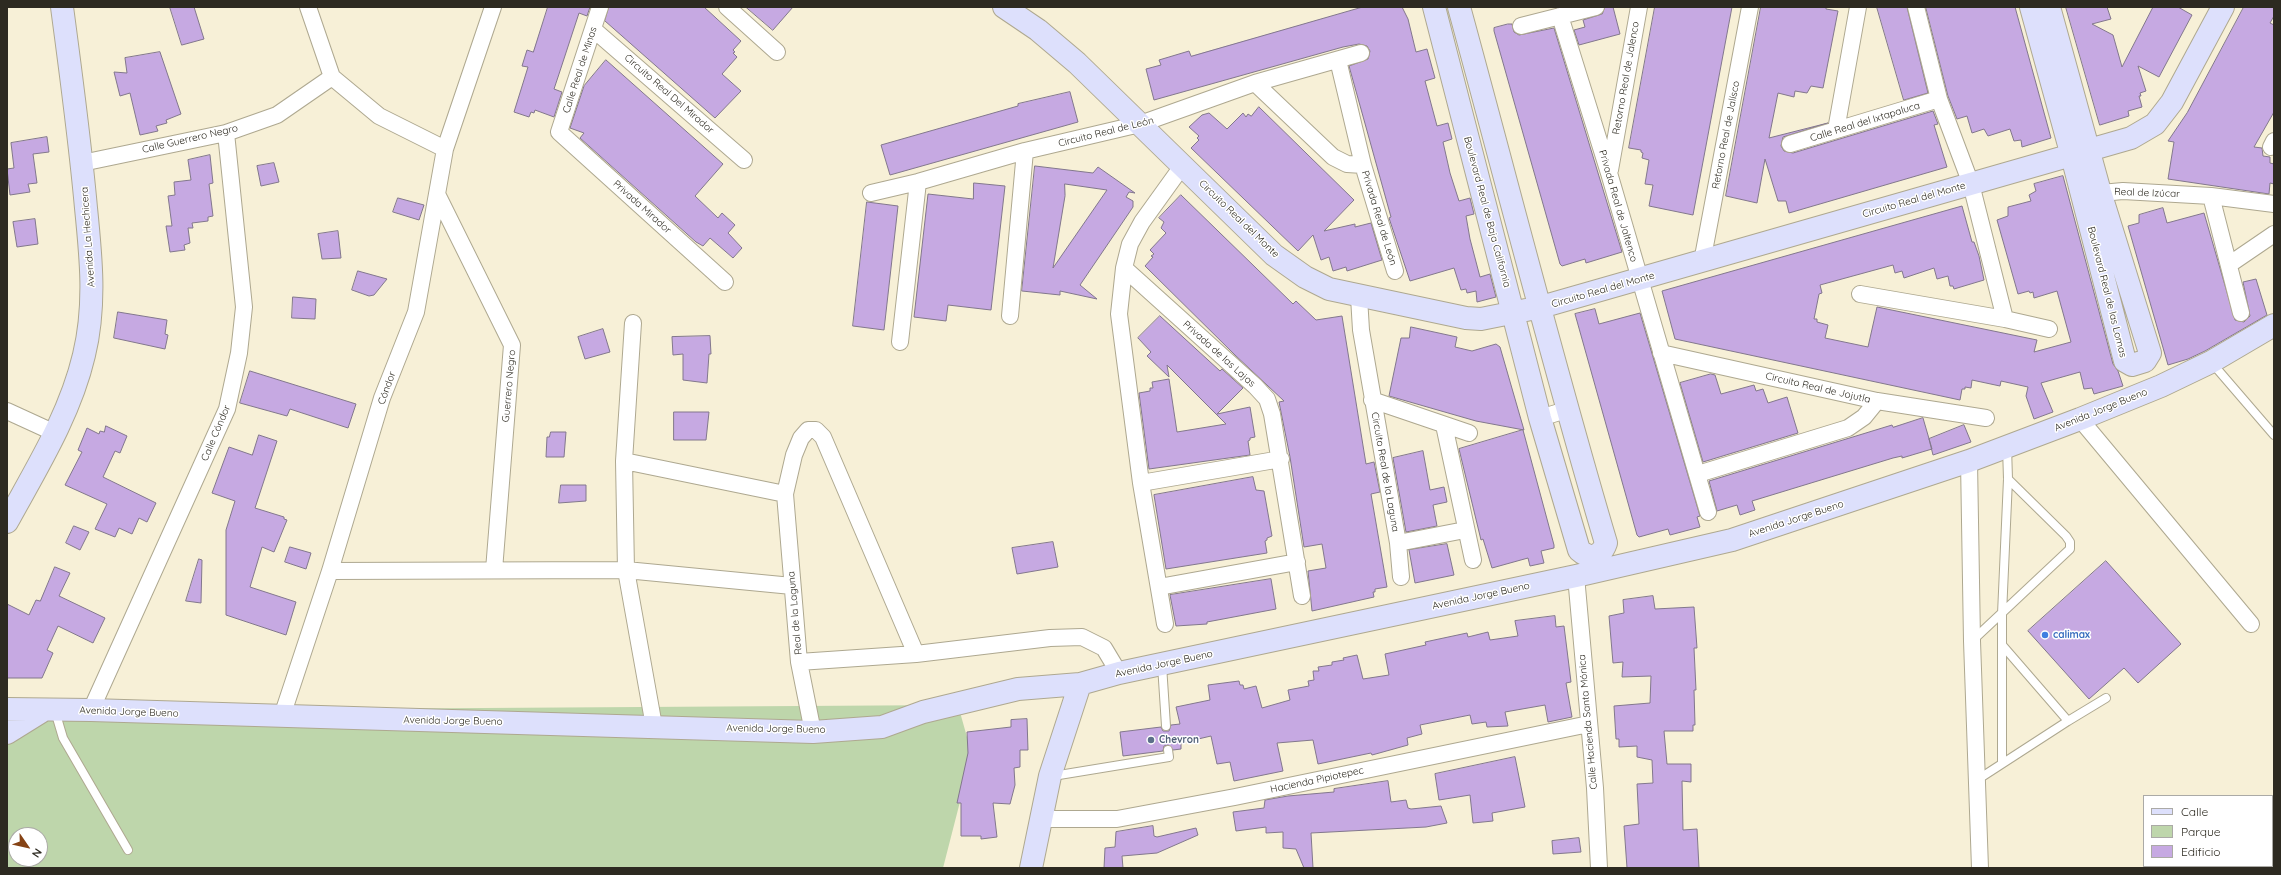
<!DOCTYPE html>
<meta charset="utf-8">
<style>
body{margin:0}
#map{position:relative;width:2281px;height:875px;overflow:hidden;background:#f7f0d7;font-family:Quicksand,sans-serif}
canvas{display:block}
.frame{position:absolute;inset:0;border:8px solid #2d2a21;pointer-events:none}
.legend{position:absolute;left:2143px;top:795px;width:130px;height:72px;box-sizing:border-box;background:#fff;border:1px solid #abaaa6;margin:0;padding:5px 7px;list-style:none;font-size:12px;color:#2d2a21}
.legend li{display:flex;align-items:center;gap:8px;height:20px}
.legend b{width:20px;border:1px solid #abaaa6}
.north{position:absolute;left:8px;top:827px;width:40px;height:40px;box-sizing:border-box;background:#fff;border:1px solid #abaaa6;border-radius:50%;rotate:124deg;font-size:11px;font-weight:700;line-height:16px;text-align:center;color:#2d2a21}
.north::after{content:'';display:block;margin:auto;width:14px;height:18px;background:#864315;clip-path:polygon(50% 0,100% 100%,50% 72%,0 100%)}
</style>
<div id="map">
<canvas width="2281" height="875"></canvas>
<div class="frame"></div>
<ul class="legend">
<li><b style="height:5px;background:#dde0fc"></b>Calle</li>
<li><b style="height:11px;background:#bed6ab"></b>Parque</li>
<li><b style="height:11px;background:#c6a9e2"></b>Edificio</li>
</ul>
<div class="north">N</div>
</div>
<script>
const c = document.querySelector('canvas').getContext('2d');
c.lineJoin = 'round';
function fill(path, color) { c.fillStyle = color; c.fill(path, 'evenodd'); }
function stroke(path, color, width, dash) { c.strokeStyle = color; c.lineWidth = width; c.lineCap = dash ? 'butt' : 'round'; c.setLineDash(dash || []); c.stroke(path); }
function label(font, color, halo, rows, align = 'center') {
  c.font = font + ' Quicksand,sans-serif'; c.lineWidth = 3; c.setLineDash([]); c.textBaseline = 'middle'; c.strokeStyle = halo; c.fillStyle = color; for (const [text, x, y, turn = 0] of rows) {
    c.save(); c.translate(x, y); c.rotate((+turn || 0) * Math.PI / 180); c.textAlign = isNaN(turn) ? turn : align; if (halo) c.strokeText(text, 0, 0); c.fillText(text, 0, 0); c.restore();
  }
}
fill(new Path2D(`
 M958 705 972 755 943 868H7V711ZM16 835H40V859H16Z`), '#bed6ab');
const building = new Path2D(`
 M170 7H194L204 39 182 45Z
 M548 7H590L587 16 579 13 558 77 554 89 562 92 554 117 535 110 534 113 531 112 529 117 514 112 528 67 522 66 527 50 533 52Z
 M609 7H704L741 41 733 50 735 52 733 53 737 57 722 74 741 91 715 118 605 21Z
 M746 7H793L773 30Z
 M1363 7H1402L1408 19 1416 52 1427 49 1435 78 1425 81 1437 126 1448 123 1452 139 1443 142 1450 173 1459 201 1470 198 1474 214 1466 216 1470 239 1480 277 1490 274 1496 297 1477 302 1476 291 1467 293 1466 289 1461 290 1454 268 1410 281 1389 218 1391 217 1349 66 1368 59 1370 51 1367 46 1359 44 1343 47 1154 100 1146 69 1161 65 1159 60 1189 51 1191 56Z
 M1605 7H1613L1620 34 1579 45 1574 30 1585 27 1583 20 1602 14Z
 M1655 7H1732L1693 215 1649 206 1653 185 1645 184 1649 160 1642 158 1643 153 1641 152V150L1629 148Z
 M1761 7H1826V9L1838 11 1823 88 1811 86 1807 93 1795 91 1794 97 1778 93 1769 138 1828 123 1783 137 1781 146 1784 151 1793 153 1933 111 1938 124 1934 125 1947 167 1789 213 1786 201H1778L1765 159 1757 203 1726 196Z
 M1877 7H1907L1928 93 1904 100Z
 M1926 7H2015L2051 138 2022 147 2021 140 2014 141 2010 129 1988 136 1984 129 1972 133 1967 116 1957 119 1948 96Z
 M2066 7H2107L2111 19 2092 24 2113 35 2122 67 2153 7H2178L2192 15 2159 77 2138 66 2146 91 2140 93 2141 96H2139L2142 107 2128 111 2129 116 2100 125Z
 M2244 7H2274V16L2270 23 2274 25V112L2254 147 2262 148 2263 156 2270 157V163L2274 164V184L2270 183 2269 194 2168 179 2174 142 2168 141 2187 113Z
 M1508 24H1512L1514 32 1519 35 1554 28 1622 252 1586 263 1585 259 1562 266 1560 264 1494 31V28Z
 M160 52 181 114 166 120 167 123 156 126 158 131 140 135 130 93 120 96 114 72 127 73 125 58Z
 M606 60 723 164 695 196 718 218 722 213 735 225 728 233 742 248 733 258 710 238 703 246 696 242 580 138 584 133 570 128 584 86Z
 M1070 92 1078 122 890 175 881 145 1018 106V104Z
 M1259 107 1354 200 1324 231 1355 224V227L1371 223 1382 260 1347 271 1346 267 1333 271 1329 257 1321 260 1313 235 1298 251 1191 148 1199 140 1197 138 1199 136 1189 127 1202 115 1209 113 1227 129 1243 113 1246 117 1248 114 1251 116Z
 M47 137 49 152 33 154 37 183 28 184 30 192 10 195 7 169 14 168 11 143Z
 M210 155 213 183 209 184 213 216 208 217V221L192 223 193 228H188L190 243 184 245 185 250 170 252 166 226H172L168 196 175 195 174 182 191 180 188 160Z
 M274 163 279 182 261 186 257 166Z
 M1035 166 1093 173 1098 167 1135 193 1129 192 1126 197 1133 201V207L1080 285 1097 299 1060 291V295L1022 291ZM1065 184 1107 190 1053 268 1065 196Z
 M2063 176 2113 364 2118 371 2123 386 2094 394 2092 388 2084 389 2080 372 2041 383 2053 412 2034 419 2026 396 2028 387 2001 381 2000 386 1972 380 1971 388 1965 387V389H1962L1960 400 1675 339 1662 291 1962 206 1972 242H1974L1979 256 1984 280 1954 289 1953 286H1950L1948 276 1937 279 1934 268 1904 278 1902 271 1895 273 1893 265 1820 285 1822 293 1819 294 1814 319H1817V322L1828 325 1825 338 1868 347 1877 307 2037 340 2034 352 2071 342 2057 291 2034 298 2033 292 2030 293 2029 291 2018 294 1997 220 2008 216V207L2031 201 2029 195 2036 191 2034 184Z
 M974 183 1005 186 991 310 948 305 946 321 914 317 928 194 973 199Z
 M1181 195 1293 304 1296 301 1316 320 1342 316 1366 464 1374 462 1380 492 1371 494 1387 587 1375 589V592H1373L1374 597 1312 611 1308 571 1326 568 1322 544 1304 547 1290 457 1279 402 1284 401 1235 355 1145 266 1153 257 1151 256 1154 254 1150 250 1166 233 1161 228 1164 222 1159 218Z
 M398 198 424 205 419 220 393 212Z
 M867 202 898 206 884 330 853 326Z
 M2163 208 2167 223 2204 213 2235 320 2244 322 2250 316 2243 282 2256 279 2267 315 2205 351 2188 359 2168 365 2128 226 2139 223V215Z
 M35 219 38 244 17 247 13 222Z
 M338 231 341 258 322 259 318 234Z
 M358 271 387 279 374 295 369 296 352 290Z
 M293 297 316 299 315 319 292 318Z
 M1595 309 1599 324 1640 313 1700 516 1697 517 1700 527 1670 535 1668 529 1639 537 1637 535 1575 314Z
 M118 312 167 320 165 334 168 335 165 349 114 338Z
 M1160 316 1220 371 1222 369 1243 388 1217 414 1250 407 1255 437 1250 438V440L1248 441 1250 455 1149 469 1139 393 1150 391V388H1153L1152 382 1169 379 1177 432 1226 424 1167 365 1169 377 1147 356 1151 352 1138 338Z
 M1411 327 1457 337 1455 347 1472 351 1496 344 1500 347 1524 430 1476 421 1389 396 1401 338H1409Z
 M603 329 610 352 585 359 578 337Z
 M710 336 711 354H709L707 383 683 380V354L673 355 672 337Z
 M250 371 356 404 348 428 290 409 287 416 240 403Z
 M1711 374 1715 375 1721 394 1754 385 1756 391 1763 389 1768 403 1787 397 1798 433 1703 462 1680 383Z
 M674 412H709L706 440H674Z
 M1923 418 1932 449 1902 458V456L1893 458 1752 501 1755 510 1740 515 1737 505 1717 511 1709 481 1892 425 1893 427Z
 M1964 425 1971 442 1933 455 1929 439Z
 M106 426 127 436 120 453 115 451 103 477 156 503 147 522 139 518 132 534 119 528 115 537 95 529 107 504 65 485 82 452 78 450 87 428 99 434 100 431 104 432Z
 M1523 430 1554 545V548L1541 551 1544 563 1530 566 1528 558 1492 568 1483 539 1481 540 1459 449Z
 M551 432H566L564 457H546L547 437H549Z
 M259 435 277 441 255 508 284 517V519L287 520 274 552 262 547 250 587 296 602 286 635 226 615V530L235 501 212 493 229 447 252 455Z
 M1423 451 1430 490 1444 487 1447 502 1433 505 1437 526 1406 532 1393 458Z
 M1253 477 1256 490 1264 491 1272 536 1267 538V540L1265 541 1267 553 1166 569 1154 495Z
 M561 485H586V501L559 503Z
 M74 526 89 532 80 550 66 543Z
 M1053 542 1058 567 1017 574 1012 548Z
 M1447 544 1454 575 1415 583 1409 550Z
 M290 547 311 553 306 569 285 562Z
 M199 559 202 560 201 603 186 601Z
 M2106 561 2181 644 2138 683 2124 668 2089 699 2028 631Z
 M55 567 70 573 59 596 105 618 93 643 58 626 47 650 53 653 42 678H7V604L29 615 36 600 40 601Z
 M1271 579 1276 609 1207 622V624L1176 626 1170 595Z
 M1653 596 1655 609 1694 607 1697 648H1694L1696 690H1694L1695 725H1693V731H1664L1667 764H1691V782L1682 781 1683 830 1697 829 1699 868H1627L1624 826 1639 824 1637 784 1653 783 1652 760 1637 757V746L1619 747V739H1616L1614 706 1650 703 1651 676 1622 677 1623 662 1613 663 1609 616 1624 613 1623 600Z
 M1555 616 1556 627 1564 626 1571 682 1566 683 1572 717 1548 722 1545 705 1505 712 1508 726 1487 727 1486 722 1472 724 1470 715 1420 725 1422 734 1407 738 1408 745 1372 755 1371 753 1318 764 1313 740 1277 743 1283 771 1234 781 1230 762 1217 764 1211 736 1181 743V749L1173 750 1168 745 1164 746 1163 751 1123 756 1120 732 1161 727 1163 731H1169L1171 725 1180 724 1176 707 1210 700 1208 685 1239 681 1240 685H1243L1244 689 1256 686 1262 708 1290 700 1288 690 1309 686 1308 681 1314 680 1313 671H1319L1318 667 1332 665V662L1344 660 1343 658 1357 655 1363 679 1389 675 1385 654 1426 645 1425 642 1467 633 1468 637 1488 632 1490 640 1518 636 1515 621Z
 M1027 719 1028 750H1020V767L1014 768 1015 785 1010 804 993 803 997 837 981 839V836H961V803H957L968 753 967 732 1011 727V720Z
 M1515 757 1525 807 1492 813 1493 821 1473 823 1470 795 1439 800 1435 774Z
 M1388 781 1391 802 1406 800 1408 808 1411 809 1441 806 1447 823 1426 827 1311 833 1313 868H1304L1296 849 1283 848V832L1266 833V827L1236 831 1233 812 1264 808 1265 800 1288 796 1334 792V789Z
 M1153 826 1154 836 1157 837 1196 828 1198 835 1157 853 1122 856 1123 868H1104L1105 848 1115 847 1116 832Z
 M1579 838 1581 852 1553 854 1552 841Z`);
fill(building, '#c6a9e2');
stroke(building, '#82778c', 1);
const lane = new Path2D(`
 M2212 363 2274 435
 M1973 640 2070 549V542L2066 536 2008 479
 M2003 646 2068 721
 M1162 665 1166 726
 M55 711 63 738 128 850
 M2002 763V614L2008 479 2007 447
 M1053 776 1169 757 1168 750
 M1977 780 2068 721 2106 698
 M2272 810 2274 807
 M2219 868 2221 866`);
const street = new Path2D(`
 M308 7 332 77 379 116 445 149
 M600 7 559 132 725 282
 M727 7 777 52
 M1916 7 1939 99 1971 184 2005 319
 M1560 16 1609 173 1708 512
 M1521 26 1596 7
 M593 29 744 160
 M1338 60 1363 165 1395 271
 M1255 83 1333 157 1347 164 1363 165
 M1836 130 1858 7
 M1790 144 1939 99
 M2271 147 2274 141
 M82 163 226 133 277 115 332 77
 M1610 170 1639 7
 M871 193 918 182 1025 151 1140 124 1255 83 1361 53
 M437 194 512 345 494 570
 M2090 194 2123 191 2211 196 2274 204
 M2211 196 2241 313
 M1702 262 1750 7
 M2230 264 2274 234
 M1124 268 1255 386 1267 399 1272 414 1302 596
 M1860 294 2005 319 2049 329
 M1359 297 1361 330 1398 543 1401 577
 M1010 316 1025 151
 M633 323 624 461 626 570 654 726
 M900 342 918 182
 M1661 353 1877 401 1986 418
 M1372 400 1469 433
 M7 411 55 433
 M1540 418 1566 410
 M2080 419 2251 624
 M1444 425 1473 560
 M624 461 785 494
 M1969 461 1972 641 1980 868
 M1698 474 1848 428 1864 417 1877 401
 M1141 483 1281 459
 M1398 543 1465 530
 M330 571 626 570 792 586
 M1576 576 1595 788 1599 868
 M1159 587 1297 562
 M1165 624 1141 483 1119 314 1124 268 1130 244 1142 222 1183 165
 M799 662 916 654 1050 638 1082 637 1104 648 1119 673
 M91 710 227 409 239 353 244 307 226 133
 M282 716 330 571 382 398 416 312 445 149 493 7
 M813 732 799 662 785 494 794 455 801 438 808 430H816L823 437 916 654
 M1042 819H1117L1235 797 1589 724`);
const secondary = new Path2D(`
 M1004 7 1038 30 1077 63 1274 255 1305 277 1329 289 1466 318 1481 319 1541 307 2131 138 2155 124 2172 102 2223 7
 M1434 7 1540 418 1579 550C1590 560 1601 557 1606 543 1553 365 1508 186 1459 7
 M2031 7 2072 156 2125 361 2132 365 2145 361 2150 353 2100 192 2049 7
 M7 522C36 469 70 415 84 355 96 306 91 257 86 208 80 141 71 74 62 7
 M7 709 91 710 813 732 882 727 923 712 1018 689 1080 684 1119 673 1576 576 1732 540 1969 461 2080 419 2161 386 2211 362 2274 325
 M7 733 44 710
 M1031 868 1050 776 1080 684`);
stroke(lane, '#aea890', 10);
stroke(street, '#aea890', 18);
stroke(secondary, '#aea890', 24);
stroke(lane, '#fff', 8);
stroke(street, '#fff', 16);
stroke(secondary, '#dde0fc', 22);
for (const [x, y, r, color] of [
 [2045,635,4,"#3f7fe0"],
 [1151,740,4,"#5c6f8a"]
]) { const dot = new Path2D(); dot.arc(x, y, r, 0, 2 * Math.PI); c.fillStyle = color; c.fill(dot); stroke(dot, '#fff', 1.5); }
label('10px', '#2d2a21', '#fff', [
 ["Calle Real de Minas",580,70,-72],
 ["Retorno Real de Jalenco",1626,78,-80],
 ["Circuito Real Del Mirador",669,94,41],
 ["Calle Real del Ixtapaluca",1865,122,-17],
 ["Circuito Real de León",1106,132,-14],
 ["Retorno Real de Jalísco",1726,135,-79],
 ["Calle Guerrero Negro",190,139,-13],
 ["Real de Izúcar",2147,193,2],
 ["Circuito Real del Monte",1914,200,-16],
 ["Privada Real de Jaltenco",1618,206,74],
 ["Privada Mirador",642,207,42],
 ["Boulevard Real de Baja California",1487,212,75],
 ["Privada Real de León",1379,218,73],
 ["Circuito Real del Monte",1239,219,44],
 ["Avenida La Hechicera",88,237,-94],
 ["Circuito Real del Monte",1603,290,-16],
 ["Boulevard Real de las Lomas",2107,292,76],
 ["Privada de las Lajas",1219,354,42],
 ["Guerrero Negro",509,386,-85],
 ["Cóndor",387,388,-70],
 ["Circuito Real de Jojutla",1818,388,13],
 ["Avenida Jorge Bueno",2101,410,-22],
 ["Calle Cóndor",216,433,-67],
 ["Circuito Real de la Laguna",1385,472,80],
 ["Avenida Jorge Bueno",1796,519,-18],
 ["Avenida Jorge Bueno",1481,596,-12],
 ["Real de la Laguna",795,613,-95],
 ["Avenida Jorge Bueno",1164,664,-12],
 ["Avenida Jorge Bueno",129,712,2],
 ["Avenida Jorge Bueno",453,721,1],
 ["Calle Hacienda Santa Mónica",1588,722,-95],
 ["Avenida Jorge Bueno",776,729,1],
 ["Hacienda Pipiotepec",1317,780,-12]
]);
label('bold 10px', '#366cbe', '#fff', [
 ["calimax",2053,635]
], 'left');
label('bold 10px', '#4e5e75', '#fff', [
 ["Chevron",1159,740]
], 'left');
</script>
